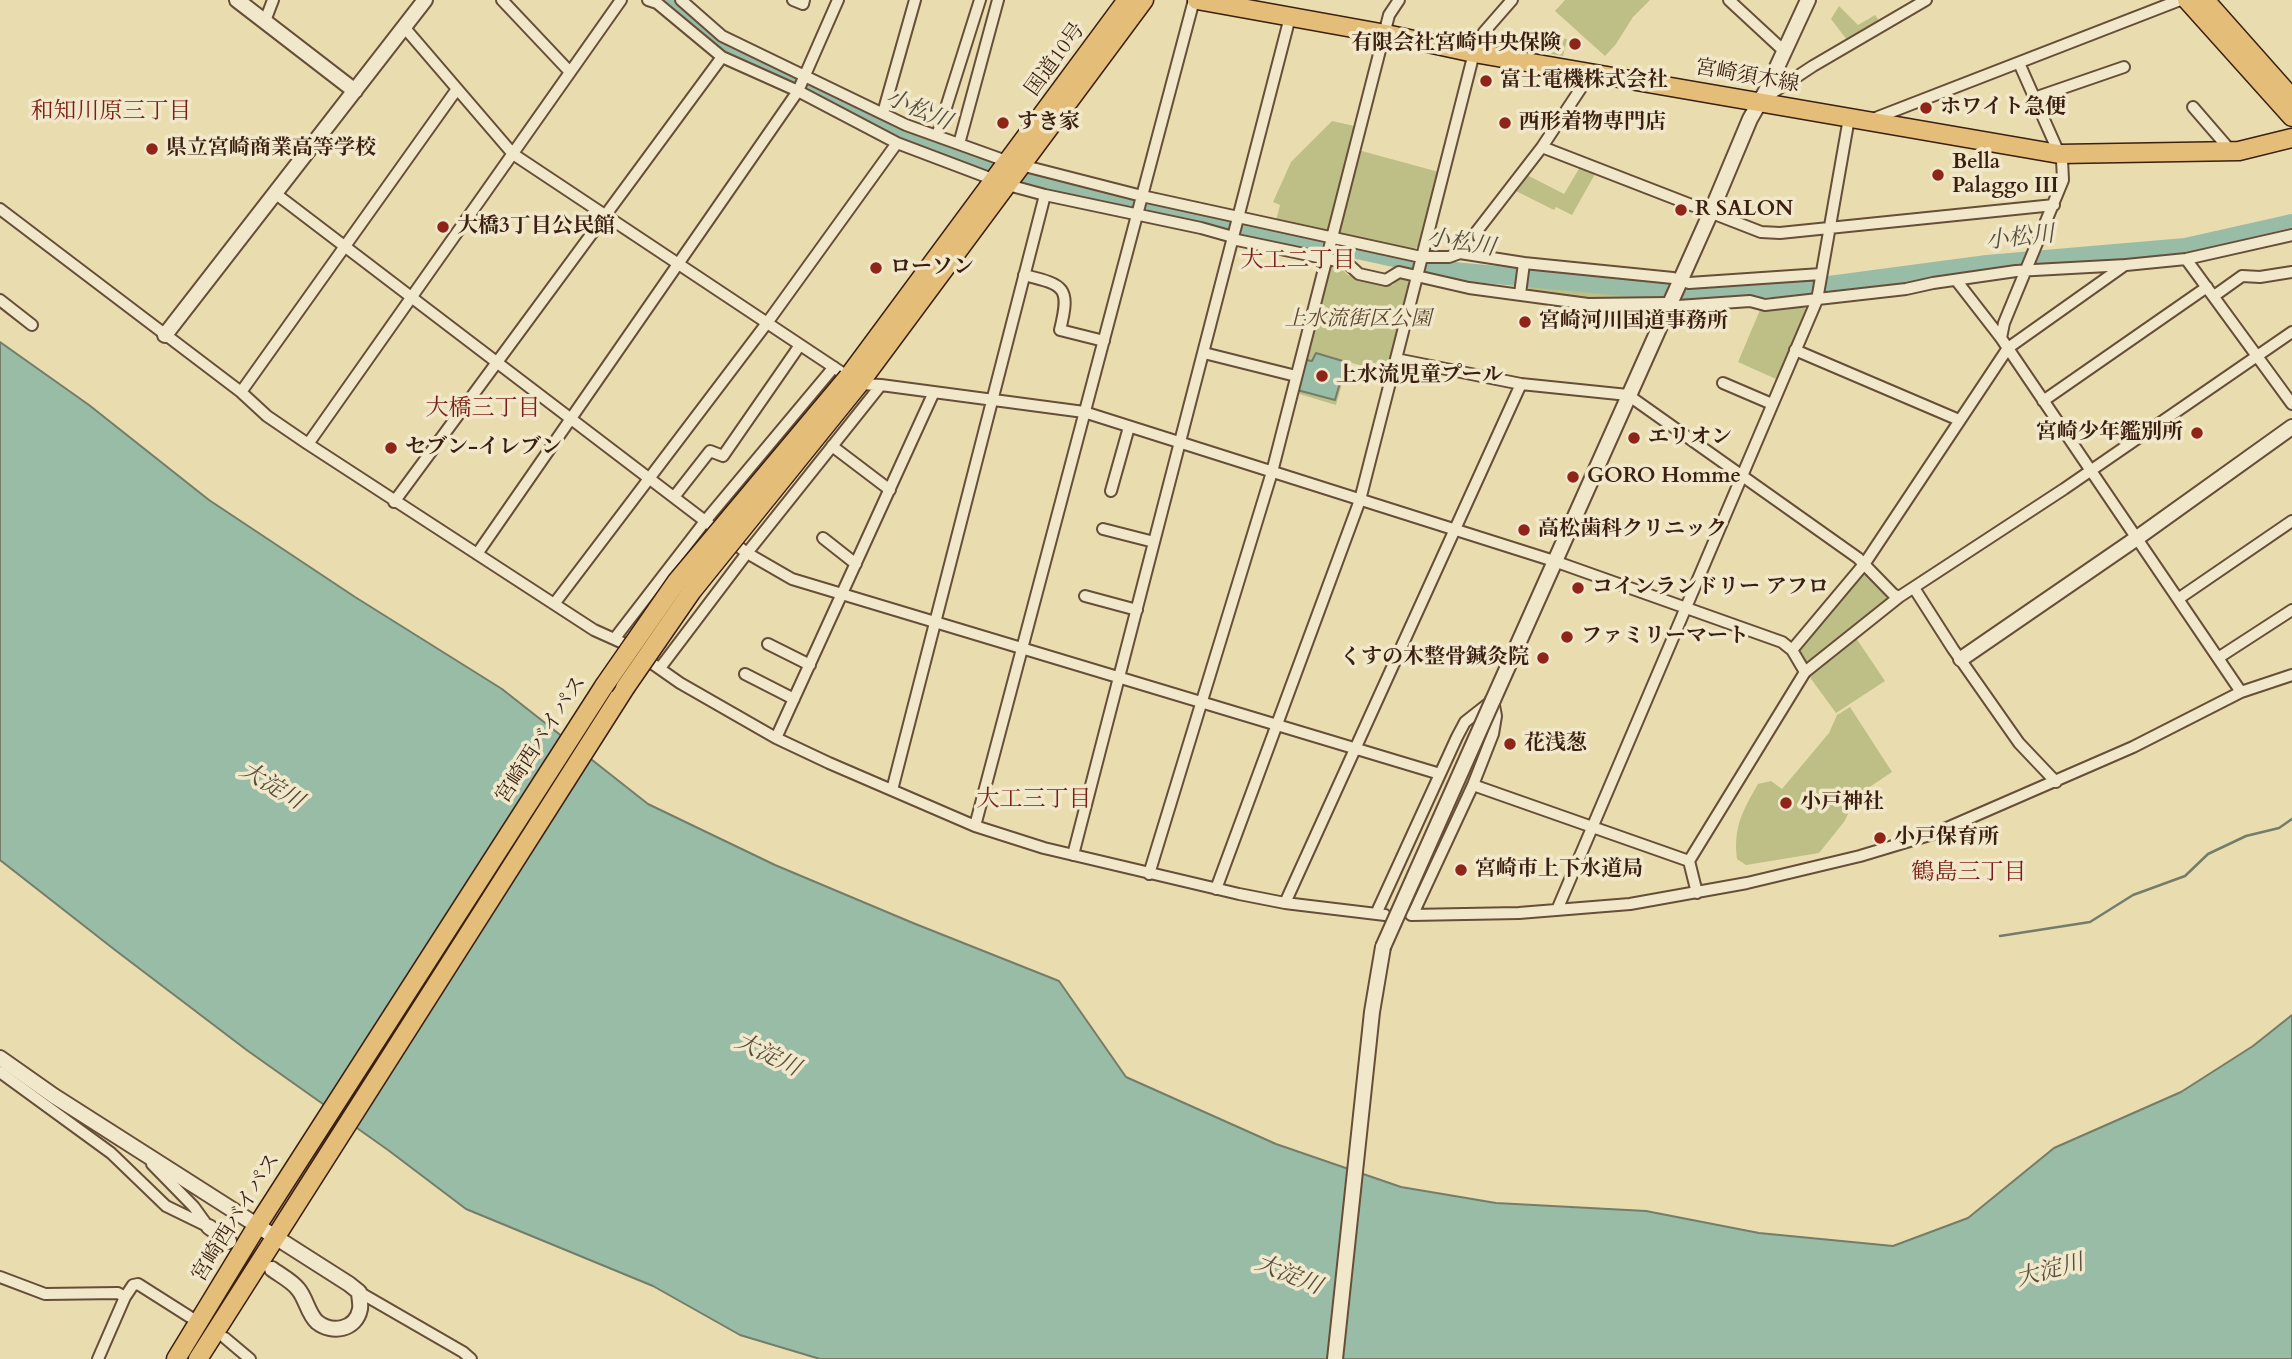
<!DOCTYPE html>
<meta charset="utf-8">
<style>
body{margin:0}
canvas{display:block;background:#e9dcaf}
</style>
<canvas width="2292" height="1359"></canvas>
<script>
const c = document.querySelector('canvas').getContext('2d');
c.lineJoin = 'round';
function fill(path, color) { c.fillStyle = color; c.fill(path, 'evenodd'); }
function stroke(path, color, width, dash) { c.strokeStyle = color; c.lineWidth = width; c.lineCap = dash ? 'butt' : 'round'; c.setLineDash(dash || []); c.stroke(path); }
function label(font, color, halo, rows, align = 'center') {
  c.font = font + ' Cardo,"Noto Serif JP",serif'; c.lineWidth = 7; c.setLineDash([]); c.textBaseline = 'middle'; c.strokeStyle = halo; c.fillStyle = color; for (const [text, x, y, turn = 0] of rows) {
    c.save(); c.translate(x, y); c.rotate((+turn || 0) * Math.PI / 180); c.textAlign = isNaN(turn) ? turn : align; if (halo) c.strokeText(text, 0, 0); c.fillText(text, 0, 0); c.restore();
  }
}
fill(new Path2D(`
 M1565 0H1650L1633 17 1616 44 1605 56 1555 11Z
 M1839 6 1858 25 1875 15 1880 22 1847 40 1831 19Z
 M1554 38 1567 39 1563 56 1551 54Z
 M1332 121 1359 127 1328 233 1276 221 1280 205 1273 202 1291 162Z
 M1358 150 1439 172 1419 246 1412 250 1340 235 1338 231Z
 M1580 167 1595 174 1572 215 1556 207 1554 210 1514 190 1525 174 1564 194Z
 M1335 263 1348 275 1393 285 1401 274 1411 280 1387 372 1348 362 1336 405 1296 393 1330 264Z
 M1527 265 1665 281 1656 301 1589 303 1524 293Z
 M1804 306 1806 310 1776 379 1738 362 1760 310Z
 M1861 573H1867L1891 597 1809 663H1806L1797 650Z
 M1856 638 1885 681 1836 713 1809 676Z
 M1850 707 1892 772 1865 790 1853 804 1844 822 1819 853 1746 865 1737 859C1733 827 1743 810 1758 784L1771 781 1782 789 1829 733 1837 715Z`), '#bdbf86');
const water = new Path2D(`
 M0 342 89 405 209 500 355 597 502 689 648 804 775 865 913 923 1059 981 1126 1077 1276 1144 1401 1187 1496 1203 1646 1211 1759 1233 1893 1246 1968 1218 2054 1148 2181 1092 2253 1046 2292 1015V1359H820L740 1335 653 1286 466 1209 388 1150 248 1051 115 950 0 860Z
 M1316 353 1346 362 1335 400 1297 390 1306 360 1312 361Z`);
fill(water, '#99bca6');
stroke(water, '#737d6a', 2);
stroke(new Path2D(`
 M2000 936 2090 922 2133 895 2185 876 2208 854 2246 836 2279 828 2292 819`), '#737d6a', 2.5);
stroke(new Path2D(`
 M672 0 719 40 875 122 976 161 1037 181 1454 271 1645 289 1704 292 1829 285 1987 264 2185 247 2292 223`), '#99bca6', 18);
const minor = new Path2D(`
 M502 0 570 72
 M648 0 657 3 722 57 798 91 897 143 1008 185 1045 195 1201 228 1233 237 1237 240 1347 263 1359 274 1386 280 1399 272 1469 288 1588 304 1669 303 1678 306 1750 301 1765 305 1906 289 1933 283 2016 271 2126 265 2186 259 2292 235
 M681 0 722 36 906 125 1009 162 1142 196 1421 257H1449L1460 253 1524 263 1673 278 1689 283 1821 274
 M793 0 803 4 804 0
 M1729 0 1784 51
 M265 21 273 0
 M404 27 513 154 859 384 881 385 1084 412 1554 561 1782 642 1792 650 1805 672
 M2034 98 2124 67
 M1763 99 1813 66 1926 0
 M2193 107 2231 151
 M883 113 915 0
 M1873 119 2180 0
 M937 136 980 0
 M959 144 998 0
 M1542 147 1761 232 1780 233 2054 205
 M276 194 747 553 792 579 1440 774
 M0 209 241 392 267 416 308 444 594 630 623 643 680 683 776 738 829 763 975 826 1044 848 1239 894 1285 903 1385 915
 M1460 253 1542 147 1591 73
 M2186 259 2292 404
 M1024 275C1064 285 1071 286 1060 330L1104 341
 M1956 280 2001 338 2241 692
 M1520 294 1524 263
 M2214 296 2242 276 2260 277 2292 272
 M0 300 32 325
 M2001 338 2004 323 2063 180 2062 160 2019 63
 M1795 350 1959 420
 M1204 353 1296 376
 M1396 359 1521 384 1628 395 1858 558 1893 594 1899 597
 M1723 383 1772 404
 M241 392 457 89
 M2043 401 2207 287
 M308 444 621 0
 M832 446 890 490
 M1111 491 1129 427
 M674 497 710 451 723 456 800 345
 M394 502 722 57
 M1103 529 1154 542
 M823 538 856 564
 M477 554 798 91 838 0
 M1914 588 1953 649 2019 743 2056 782
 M1085 596 1137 610
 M2178 599 2292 521
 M554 604 767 323 897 143
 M615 638 706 520 834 367
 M768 644 810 665
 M1792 650 1865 563 2008 348 2125 265
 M2218 658 2292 610
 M660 668 747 553 881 385
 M745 674 794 699
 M776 738 934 392
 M1473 785 1689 861
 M892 790 1045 195
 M975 826 1194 0
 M1073 855 1290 17
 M1149 874 1272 472 1389 15 1399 0
 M1216 889 1360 500 1474 53 1484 32 1512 0
 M1697 893 1689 861 1805 672 1899 597 2064 489 2292 332
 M1285 903 1521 384
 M1557 910 1817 300 1849 118
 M1376 914 1457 737 1465 722 1493 700 1496 716 1493 734 1473 785 1413 914
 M1411 915 1519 913 1630 904 1747 883 1860 856 1933 834 2133 747 2241 692 2292 675
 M0 1072 111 1153 166 1206 209 1227
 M152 1164 194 1207 207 1225
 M0 1277 45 1294 118 1293 125 1297
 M359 1292 463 1352 471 1359
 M225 1338 250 1359
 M98 1359 125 1297 133 1285 138 1284 190 1317`);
const tertiary = new Path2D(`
 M237 0 355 91
 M165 335 425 0
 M1961 659 2137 538 2292 427
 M1493 700 1711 212 1750 119 1766 91 1808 0
 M0 1058 54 1096 349 1284 359 1292C359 1297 361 1304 360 1309 356 1330 332 1334 317 1322 308 1314 306 1298 298 1289 292 1281 280 1275 272 1269
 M209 1227 229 1241
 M1335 1359 1372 1012 1383 947`);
const primary = new Path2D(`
 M1197 0 1386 34 1474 53 2059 154 2239 151 2292 138`);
const trunk = new Path2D(`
 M2187 0 2292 117
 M2205 0 2292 98
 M848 377 1127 0
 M859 384 1144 0
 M176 1359 257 1226 604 686
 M198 1359 625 688`);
stroke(minor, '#664e38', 14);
stroke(tertiary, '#664e38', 18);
stroke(primary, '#3b1f11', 21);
stroke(trunk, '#3b1f11', 21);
stroke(minor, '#f1e8cb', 10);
stroke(tertiary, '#f1e8cb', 14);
stroke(primary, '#e4be78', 18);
stroke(trunk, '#e4be78', 18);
const tertiaryBridge = new Path2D(`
 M1383 947 1493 700`);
const trunkBridge = new Path2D(`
 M604 686 677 581 848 377
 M625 688 692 591 859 384`);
stroke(tertiaryBridge, '#664e38', 18, []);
stroke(trunkBridge, '#3b1f11', 21, []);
stroke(tertiaryBridge, '#f1e8cb', 14);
stroke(trunkBridge, '#e4be78', 18);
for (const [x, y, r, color] of [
 [1575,44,7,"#8f2418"],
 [1486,81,7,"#8f2418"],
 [1926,108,7,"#8f2418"],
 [1003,123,7,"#8f2418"],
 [1505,123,7,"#8f2418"],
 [152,149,7,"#8f2418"],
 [1938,175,7,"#8f2418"],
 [1681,210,7,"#8f2418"],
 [443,227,7,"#8f2418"],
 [876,268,7,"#8f2418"],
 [1525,322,7,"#8f2418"],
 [1322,376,7,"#8f2418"],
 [2197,433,7,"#8f2418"],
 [1634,438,7,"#8f2418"],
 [391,448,7,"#8f2418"],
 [1573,477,7,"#8f2418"],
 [1524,530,7,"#8f2418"],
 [1578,588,7,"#8f2418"],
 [1567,637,7,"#8f2418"],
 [1543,658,7,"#8f2418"],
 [1510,744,7,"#8f2418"],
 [1786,803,7,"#8f2418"],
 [1880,838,7,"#8f2418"],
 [1461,870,7,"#8f2418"]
]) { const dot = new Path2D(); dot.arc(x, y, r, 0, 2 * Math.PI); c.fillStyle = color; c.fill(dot); stroke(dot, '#f1e8cb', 2.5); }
label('bold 21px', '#3b1f11', '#f1e8cb', [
 ["有限会社宮崎中央保険",1561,44,"right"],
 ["富士電機株式会社",1500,81],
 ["ホワイト急便",1940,108],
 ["すき家",1017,123],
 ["西形着物専門店",1519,123],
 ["県立宮崎商業高等学校",166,149],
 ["Bella",1952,163],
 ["Palaggo III",1952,187],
 ["R SALON",1695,210],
 ["大橋3丁目公民館",457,227],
 ["ローソン",890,268],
 ["宮崎河川国道事務所",1539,322],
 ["上水流児童プール",1336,376],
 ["宮崎少年鑑別所",2183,433,"right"],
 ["エリオン",1648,438],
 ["セブン-イレブン",405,448],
 ["GORO Homme",1587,477],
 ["高松歯科クリニック",1538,530],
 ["コインランドリー アフロ",1592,588],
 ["ファミリーマート",1581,637],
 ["くすの木整骨鍼灸院",1529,658,"right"],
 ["花浅葱",1524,744],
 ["小戸神社",1800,803],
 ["小戸保育所",1894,838],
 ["宮崎市上下水道局",1475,870]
], 'left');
label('21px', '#3b1f11', '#f1e8cb', [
 ["国道10号",1056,60,-54],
 ["宮崎須木線",1747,77,10],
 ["宮崎西バイパス",542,740,-57],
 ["宮崎西バイパス",237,1218,-58]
]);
label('italic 21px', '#5c472e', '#f1e8cb', [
 ["上水流街区公園",1358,320]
]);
label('italic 23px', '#574e3e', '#f1e8cb', [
 ["小松川",918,111,23],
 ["小松川",2020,239,-6],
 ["小松川",1461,244,9],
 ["大淀川",271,787,31],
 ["大淀川",767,1056,26],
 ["大淀川",2050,1272,-15],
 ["大淀川",1288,1276,22]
]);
label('23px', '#7a1f14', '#f1e8cb', [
 ["和知川原三丁目",111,113],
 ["大工二丁目",1298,262],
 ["大橋三丁目",483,410],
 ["大工三丁目",1034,801],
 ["鶴島三丁目",1969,874]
]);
</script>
